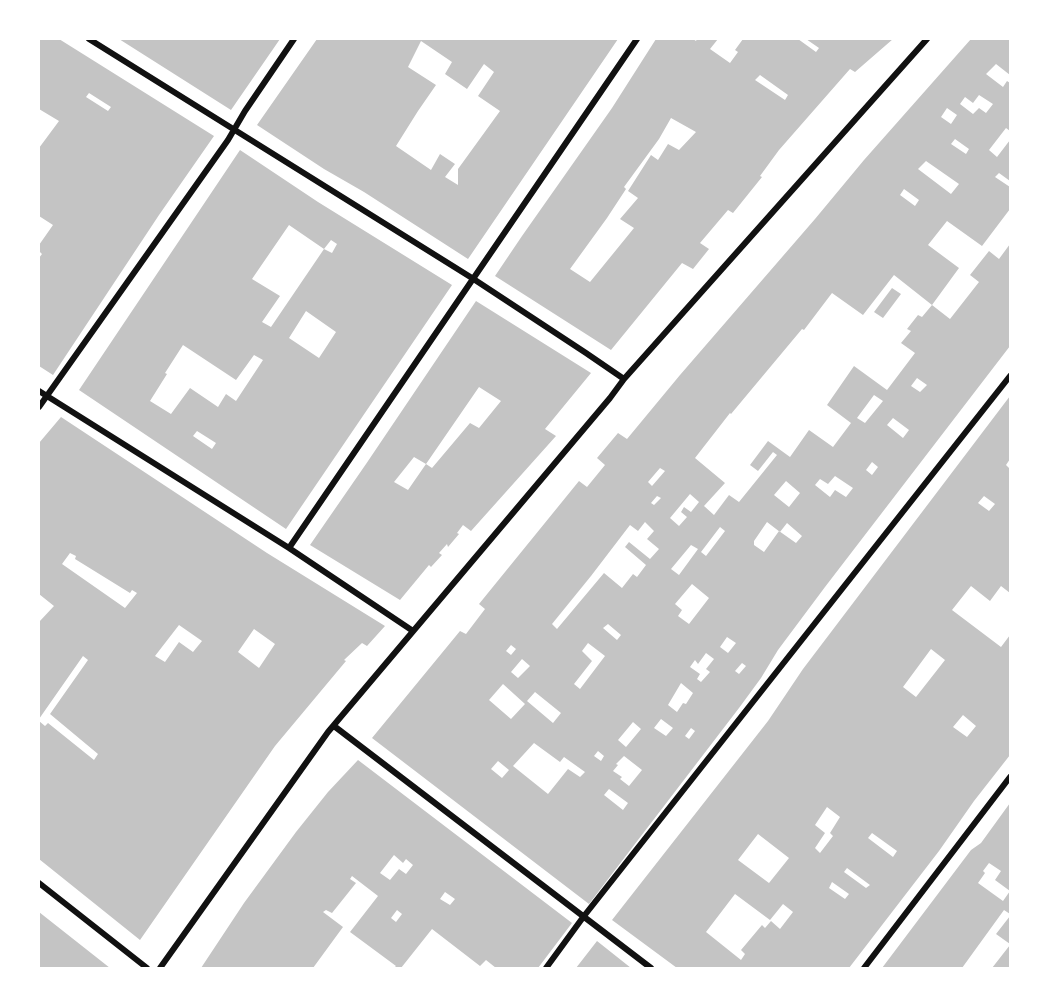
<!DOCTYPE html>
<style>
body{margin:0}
#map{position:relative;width:1049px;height:1007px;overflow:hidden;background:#fff;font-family:Quicksand,sans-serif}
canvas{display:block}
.frame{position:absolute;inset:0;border:40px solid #fff;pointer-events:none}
</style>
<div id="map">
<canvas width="1049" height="1007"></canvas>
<div class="frame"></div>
</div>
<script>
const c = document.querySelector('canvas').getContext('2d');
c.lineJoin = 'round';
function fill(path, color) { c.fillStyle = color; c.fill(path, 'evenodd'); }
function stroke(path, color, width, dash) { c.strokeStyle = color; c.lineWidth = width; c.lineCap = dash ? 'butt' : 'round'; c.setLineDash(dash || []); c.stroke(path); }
fill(new Path2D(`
 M39 39H59L214 136 159 215 53 375 39 366V258L42 254 39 251V245L53 225 39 216V148L59 121 39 109ZM89 93 111 107 108 111 86 97Z
 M119 39H280L231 110Z
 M317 39H618L468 259 364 192 324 169 257 125ZM421 41 452 62 445 74 467 89 484 64 494 72 478 96 500 111 458 169V185L445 177 455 164 440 154 431 170 396 146 418 111 436 85 408 67Z
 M656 39H693L696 41 697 39H718L710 49 730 63 738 52 735 50 743 39H798L816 52 819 48 806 39H893L855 72 850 69 779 150 760 176 762 177 733 213 728 210 700 243 709 249 693 269 682 263 611 350 495 276 522 236 612 108ZM760 75 788 95 785 100 755 80ZM671 118 696 132 679 150 668 144 658 160 651 155 628 191 638 198 620 219 634 228 590 282 570 269 607 218 626 189 624 187 659 139Z
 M971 39H1010V75L996 64 986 74 1003 87 1007 81 1010 83V131L1006 128 989 150 997 157 1010 140V181L999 173 995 177 1010 187V209L982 246 947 221 928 245 959 268 932 305 894 275 863 315 832 293 804 330 802 329 731 414 730 413 695 458 725 483 704 506 714 515 729 495 739 502 777 455 773 452 758 471 750 465 768 441 790 457 809 430 833 447 851 423 827 405 854 366 887 390 915 353 901 343 911 331 907 329 918 315 922 317 932 305 950 319 979 282 970 275 989 251 999 259 1010 244V346L825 587 778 650 761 678 739 708 589 904 372 738 460 631 466 634 485 609 479 604 579 481 587 487 605 465 597 458 618 433 627 439 680 375 815 219 864 160ZM979 95 993 104 986 113 979 108 973 114 960 104 965 97 973 103ZM947 108 957 115 951 124 941 117ZM955 139 969 149 966 154 951 144ZM926 161 959 184 951 194 918 169ZM904 189 919 200 915 206 900 195ZM917 378 927 385 920 392 911 386ZM874 395 883 401 865 423 857 418ZM893 418 909 430 903 438 887 425ZM872 462 878 467 872 475 866 470ZM660 468 665 471 652 486 648 482ZM835 476 853 488 846 497 835 490 830 497 815 485 820 479 828 484ZM786 481 800 493 789 507 774 495ZM690 494 699 502 691 512 684 507 681 512 687 517 679 526 670 518ZM657 496 661 498 654 505 651 503ZM645 522 654 531 647 539 659 549 650 559 629 542 625 547 646 565 637 577 633 574 622 588 604 573 557 629 552 624 591 576 630 525 638 531ZM767 522 780 532 787 523 802 536 796 543 779 531 764 552 754 545V541ZM720 527 725 531 706 556 701 552ZM691 545 698 549 679 575 671 569ZM692 584 709 598 689 624 678 616 682 610 675 604ZM608 624 621 635 617 640 603 628ZM727 637 736 643 728 653 720 647ZM588 643 605 656 580 689 574 684 592 661 582 651ZM511 645 516 649 511 655 506 651ZM706 653 714 659 706 669 710 672 701 682 697 679 700 674 690 667 695 660 698 664ZM522 659 530 666 518 678 511 672ZM742 663 746 666 739 674 735 671ZM681 683 693 693 686 704 683 703 677 712 668 705ZM503 684 525 704 511 719 489 700ZM535 692 561 713 553 723 527 701ZM661 719 673 728 666 736 654 728ZM633 722 641 729 626 747 618 740ZM691 728 695 731 689 739 685 736ZM534 743 560 762 564 757 585 772 580 777 568 769 548 794 513 766ZM598 751 604 756 601 761 594 756ZM624 756 642 770 629 786 620 779 622 777 613 771 618 765 616 764ZM498 761 509 770 502 778 491 769ZM609 789 628 803 623 810 604 795Z
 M240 150 318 202 452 285 286 529 79 390ZM289 225 324 249 331 240 337 244 332 253 324 249 271 327 262 322 280 296 252 279ZM306 311 336 332 319 358 289 338ZM183 345 236 380 254 355 263 360 236 401 226 394 218 407 190 388 171 414 150 401 167 374 165 373ZM197 431 216 443 212 449 193 436Z
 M892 288 901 294 883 318 874 312Z
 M476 301 591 373 545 429 556 436 471 531 463 525 457 533 459 534 448 547 447 544 439 553 442 555 431 567 429 565 400 600 310 545 366 464ZM479 387 501 401 479 428 470 423 432 468 426 464 408 490 394 482 414 457 426 464Z
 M1010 396V459L1006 465 1010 469V593L1001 586 990 601 971 586 952 610 1001 647 1010 635V755L974 801 939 851 849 968H677L612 920 768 721 803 669ZM984 496 995 504 989 511 978 503ZM931 649 945 660 916 697 903 687ZM963 715 976 726 967 737 953 727ZM827 807 840 817 830 833 833 836 820 853 815 848 825 833 815 825ZM872 833 897 851 893 857 868 838ZM758 834 789 858 769 883 738 860ZM847 868 870 885 866 888 844 872ZM832 882 849 894 845 899 829 888ZM735 894 770 920 783 904 793 912 780 929 771 921 765 928 762 925 741 950 745 954 741 960 706 932Z
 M61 417 267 553 385 626 367 646 362 643 344 660 346 661 275 746 140 940 39 859V721L45 726 48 723 94 760 98 754 50 714 88 660 83 656 39 719V622L54 606 39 594V443ZM70 553 76 556 75 559 130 593 132 590 137 593 125 608 62 564ZM179 625 202 641 193 652 179 642 165 662 155 656ZM254 629 275 644 259 668 238 652Z
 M358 760 572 923 538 968H496L486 960 480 966 432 929 401 968H394L396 966 350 932 378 896 352 876 350 879 356 883 332 913 326 910 323 912 343 927 313 968H201L244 903 296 832 328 792ZM394 855 403 863 406 859 413 865 406 874 399 869 390 880 380 873ZM445 892 455 899 450 905 440 899ZM397 910 402 914 396 922 391 918Z
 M1010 803V914L1004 910 962 968H882L971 850 981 843ZM989 863 1001 871 995 880 1010 891 1003 901 978 883 985 873 983 871Z
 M39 912 110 968H39Z
 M1010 916V944L996 934Z
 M597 941 631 968H576Z
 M1010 945V968H992Z`), '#c4c4c4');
stroke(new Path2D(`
 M89 39 472 278 586 353 624 379
 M39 391 289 548 413 631
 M39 407 228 140 245 111 294 39
 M289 548 637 39
 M334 726 651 968
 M39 883 147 968
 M160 968 328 732 610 398 624 379 927 39
 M546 968 584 916 1010 376
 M864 968 1010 777`), '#111', 6);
</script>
